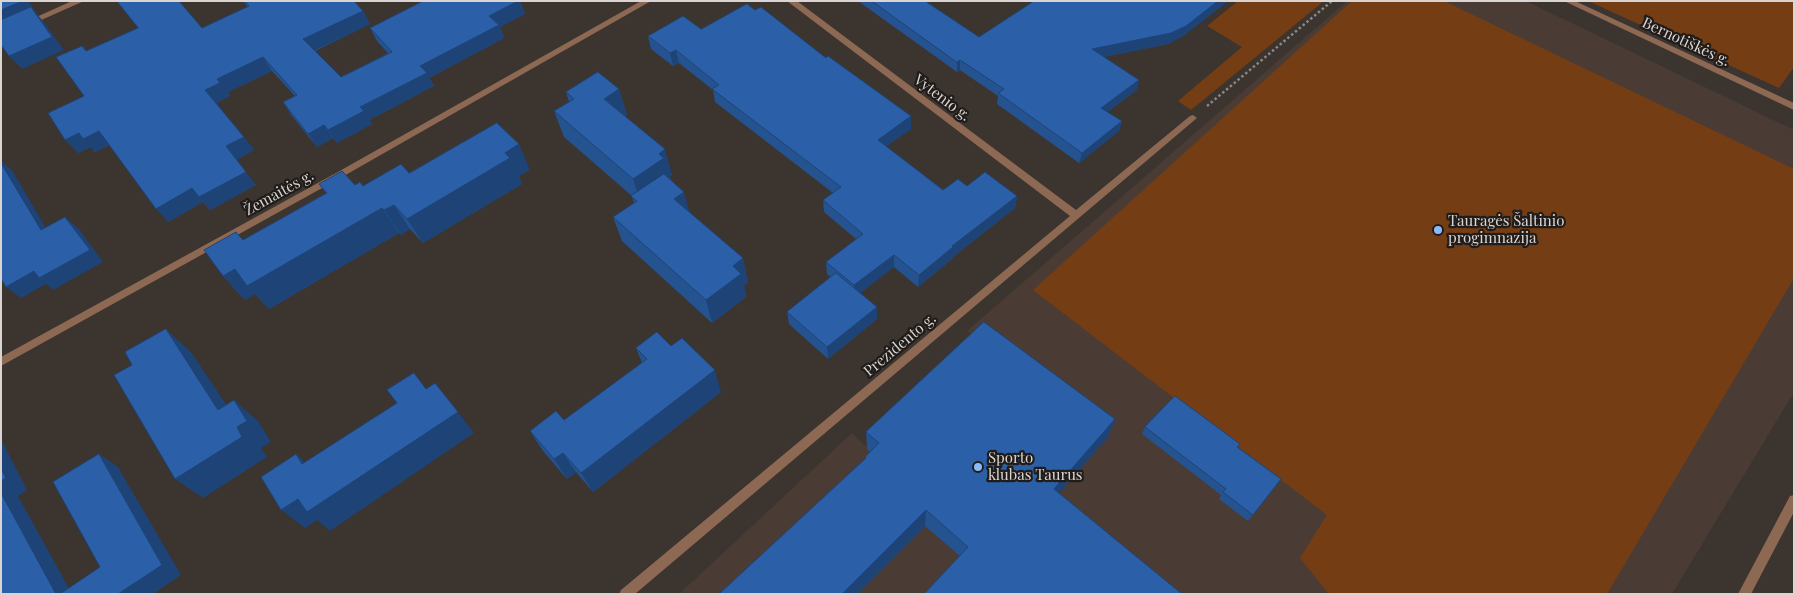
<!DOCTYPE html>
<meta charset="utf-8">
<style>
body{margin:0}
#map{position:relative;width:1795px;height:595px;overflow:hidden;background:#3c342f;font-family:"Playfair Display",serif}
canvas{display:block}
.frame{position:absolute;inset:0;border:2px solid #dad5d2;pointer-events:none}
</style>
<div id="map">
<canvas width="1795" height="595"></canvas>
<div class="frame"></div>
</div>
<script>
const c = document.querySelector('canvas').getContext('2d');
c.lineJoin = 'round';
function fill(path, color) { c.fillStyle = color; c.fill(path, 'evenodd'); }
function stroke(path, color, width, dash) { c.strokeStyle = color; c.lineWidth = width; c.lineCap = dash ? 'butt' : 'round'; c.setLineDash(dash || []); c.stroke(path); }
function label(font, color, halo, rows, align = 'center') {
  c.font = font + ' "Playfair Display",serif'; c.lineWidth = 4.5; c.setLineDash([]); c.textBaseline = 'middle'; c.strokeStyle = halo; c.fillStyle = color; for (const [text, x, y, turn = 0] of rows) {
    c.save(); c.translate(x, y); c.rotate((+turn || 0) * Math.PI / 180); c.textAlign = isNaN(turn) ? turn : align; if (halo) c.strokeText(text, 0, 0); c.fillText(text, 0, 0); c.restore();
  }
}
fill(new Path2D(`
 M1347 1H1526L1794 130V392L1672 594H966L982 341 967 331Z
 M852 433 880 460 966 562 936 594H679Z`), '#4a3c34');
fill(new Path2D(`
 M1238 1H1324L1191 110 1178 101 1242 47 1207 26Z
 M1352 1H1444L1794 169V278L1607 594H1329L1300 558 1327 515 1033 290Z
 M1588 1H1794V67L1779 88Z`), '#753d14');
stroke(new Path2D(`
 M1207 106 1332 1`), '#8d8783', 2.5, [2.5, 2.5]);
fill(new Path2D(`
 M72 1H84L30 25H24L23 23Z
 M641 1H651L342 177 1 366V357L336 173Z
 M787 1H797L1076 210 1190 116 1193 115 1197 118 635 594H619L621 590 1070 216Z
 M1564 1H1575L1794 103V110Z
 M1794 495V512L1751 594H1738L1790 496Z`), '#8d6852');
fill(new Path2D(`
 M243 1H354L363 11 370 24 315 51 341 77 388 53 377 41 370 28 423 1H520L525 14 500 27 504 38 429 78 434 86 369 120 372 124 337 143 333 138 317 147 292 116 283 102 295 96 272 71 228 92 230 96 216 103 254 150 236 160 256 185 210 210 203 202 168 222 109 145 95 152 91 147 78 153 84 96 86 51 202 28 248 7Z
 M858 1H925L979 37 1034 1H1228L1183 36 1168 44 1103 57 1137 90 1107 112 1122 121 1119 131 1079 163 997 104 998 96 960 70 957 72Z
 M755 10 911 116V129L886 146 943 190 967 186 1017 196 1015 208 953 257 952 259 918 287 894 267 860 293 877 319 828 359 789 324 787 312 831 277 827 274 826 262 856 239 824 212 823 200 833 193 715 102 713 90 679 63 673 66 651 49 648 36 701 29Z
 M619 89 627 115 625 116 672 175 670 176 671 180 690 213 743 258 748 282 744 285 746 297 712 323 622 241 613 217 634 203 632 196 564 137 554 111 569 102 566 92Z
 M530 170 519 176 522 184 423 243 410 229 401 235 399 233 269 309 255 294 245 300 223 276 236 232 243 240 326 193 319 184 363 186Z
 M671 346 721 392 593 492 576 472 567 479 543 451 530 431 564 420 642 363 636 348Z
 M1115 419 1108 437 960 556 925 526 857 594H719L865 459V457L870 452 867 449 866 432Z
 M1145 427 1240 444 1238 447 1281 479 1248 521 1219 499 1221 495 1142 434Z`), '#255390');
fill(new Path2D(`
 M23 1H31L29 2 37 14 43 21 64 50 22 69 9 56 1 29V10Z
 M518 1H520L525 14 500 27 504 38 429 78 434 86 369 120 372 124 337 143 328 130 489 16Z
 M1218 1H1228L1183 36 1168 44 1089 60 1092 49Z
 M363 11 370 24 311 52 303 39Z
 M676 50 679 63 673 66 670 53Z
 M263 57 272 71 228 92 230 96 216 103 205 90 217 79Z
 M960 60V70L957 72V62Z
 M1139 80 1137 90 1099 118 1101 108Z
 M619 89 627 115 613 124 604 99Z
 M911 116V129L878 152V140Z
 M1122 121 1119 131 1079 163 1082 153Z
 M324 125 333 138 317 147 308 134Z
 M99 131 111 144 95 152 91 147 78 153 65 140 79 133Z
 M244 137 254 150 236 160 256 185 210 210 203 202 168 222 156 209 226 146Z
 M519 144 530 170 519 176 522 184 423 243 407 219 505 153Z
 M665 149 672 175 670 176 671 183 641 204 633 179 659 154Z
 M1 161 12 170 54 242 41 230 1 163Z
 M684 192 691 217 674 199Z
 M1017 196 1015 208 953 257 952 259 918 287 919 275 952 246Z
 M394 205 410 229 401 235 384 210Z
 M382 208 399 233 269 309 255 294 245 300 223 276 235 269Z
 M65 217 79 229 103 262 53 290 46 284 21 298 6 287Z
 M894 255V267L855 297 854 285Z
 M743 258 748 282 744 285 746 297 712 323 706 300 733 266Z
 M877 307V319L828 359 827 347Z
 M166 329 191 352 240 425 234 400 258 421 271 442 261 448 267 457 203 498 175 479 218 410Z
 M715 370 721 392 593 492 581 473Z
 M458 412 474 433 330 531 317 520 305 528 281 510 298 499Z
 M1115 419 1108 437 1049 505 1054 489Z
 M1 439 27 490 18 496 72 594H56L1 493Z
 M563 453 576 472 567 479 554 459Z
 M99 454 118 467 181 575 153 594H118Z
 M296 454 318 474 302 464Z
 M926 510 925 526 857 594H842Z`), '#1e4376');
const building = new Path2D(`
 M1 1H23L1 10Z
 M117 1H179L202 28 249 6 245 1H354L363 11 303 39 341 77 392 52 370 28 423 1H518L489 16 499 25 420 66 427 73 360 107 364 111 328 130 324 125 308 134 283 102 297 95 263 57 217 79 220 83 205 90 244 137 226 146 246 172 199 197 192 188 156 209 99 131 83 139 79 133 65 140 48 113 84 96 56 57 82 46 86 51 138 28Z
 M872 1H925L979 37 1034 1H1218L1186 26 1171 33 1092 49 1139 80 1101 108 1122 121 1082 153 998 93 1004 89 960 60 957 62Z
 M747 4 755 10 761 7 826 58 828 56 911 116 878 140 943 190 958 179 967 186 985 172 1017 196 952 246 953 247 919 275 894 255 854 285 826 262 863 234 823 200 841 187 712 89 719 85 676 50 670 53 648 36 683 16 701 29Z
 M31 7 52 37 9 56 1 45V20Z
 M598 72 619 89 604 99 665 149 659 154 664 158 633 179 554 111 574 99 566 92Z
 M497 123 519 144 505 153 510 158 407 219 394 205 384 210 382 208 247 286 235 269 223 276 204 250 236 232 243 240 327 193 319 184 342 171 355 185 360 182 363 186 401 164 409 173Z
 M1 163 41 230 65 217 90 250 39 278 34 271 6 287 1 279Z
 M664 174 684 192 674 199 743 258 733 266 741 274 706 300 613 217 637 201 631 196Z
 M836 273 877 307 827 347 787 312Z
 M984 322 1115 419 1054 489 1182 594H924L968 547 926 510 842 594H719L866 458 865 457 879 443 866 432Z
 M166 329 218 410 234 400 247 421 237 427 242 437 175 479 114 375 132 365 125 352Z
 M657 332 671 346 682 338 715 370 581 473 563 453 554 459 530 431 556 411 564 420 647 359 636 348Z
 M414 373 426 389 435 383 458 412 307 512 298 499 281 510 261 477 296 454 302 464 397 403 387 390Z
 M1175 396 1240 444 1237 447 1281 479 1253 515 1223 492 1226 489 1145 427Z
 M99 454 162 565 118 594H60L100 567 53 482Z
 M1 469 6 478 1 481Z
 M1 493 56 594H1Z`);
fill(building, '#2b60a8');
stroke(building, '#1e4376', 1);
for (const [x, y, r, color] of [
 [1438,230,5,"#8abafc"],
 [978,467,5,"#8abafc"]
]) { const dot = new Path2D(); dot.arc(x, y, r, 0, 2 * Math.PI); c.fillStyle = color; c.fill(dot); stroke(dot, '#201c1a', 2); }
label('15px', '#dad5d2', '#201c1a', [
 ["Bernotiškės g.",1686,42,25],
 ["Vytenio g.",942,98,37],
 ["Žemaitės g.",279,193,-29],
 ["Prezidento g.",900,345,-40]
]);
label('15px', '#dad5d2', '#201c1a', [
 ["Tauragės Šaltinio",1448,221],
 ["progimnazija",1448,238],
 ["Sporto",988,458],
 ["klubas Taurus",988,475]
], 'left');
</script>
